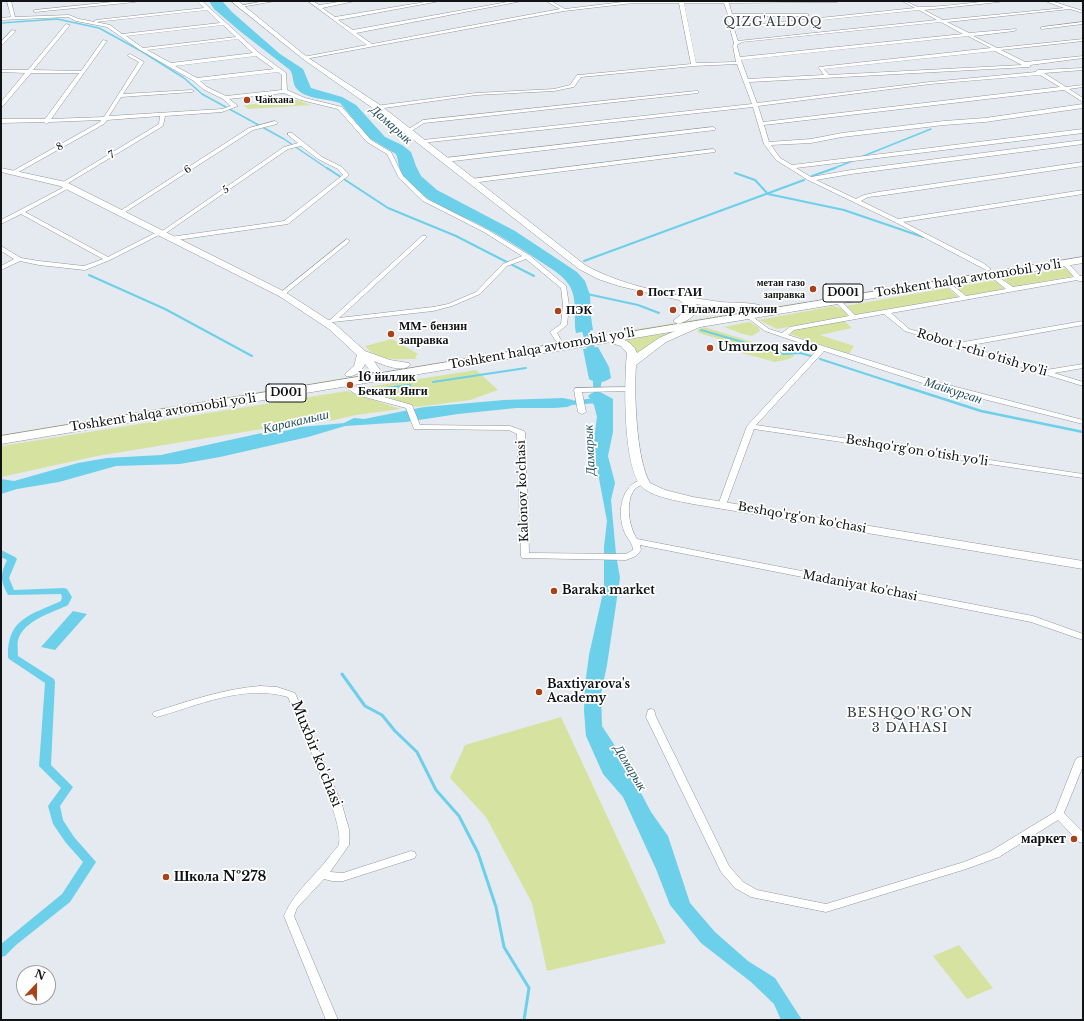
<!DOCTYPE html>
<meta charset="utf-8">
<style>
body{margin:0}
#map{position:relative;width:1084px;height:1021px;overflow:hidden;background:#e4eaef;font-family:"Libre Baskerville",serif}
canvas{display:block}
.frame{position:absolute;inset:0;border:2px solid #101214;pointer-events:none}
.north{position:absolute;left:16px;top:965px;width:40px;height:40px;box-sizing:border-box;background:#fff;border:1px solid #9fa0a1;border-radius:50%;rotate:22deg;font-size:11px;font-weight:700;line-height:16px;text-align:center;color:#101214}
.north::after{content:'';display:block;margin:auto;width:14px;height:18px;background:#a84219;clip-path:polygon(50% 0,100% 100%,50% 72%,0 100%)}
</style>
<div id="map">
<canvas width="1084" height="1021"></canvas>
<div class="frame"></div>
<div class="north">N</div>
</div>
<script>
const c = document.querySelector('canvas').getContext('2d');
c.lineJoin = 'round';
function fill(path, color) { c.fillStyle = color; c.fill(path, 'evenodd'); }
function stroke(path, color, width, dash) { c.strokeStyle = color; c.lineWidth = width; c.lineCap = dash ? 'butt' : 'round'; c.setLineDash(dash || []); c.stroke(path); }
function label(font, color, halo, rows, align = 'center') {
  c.font = font + ' "Libre Baskerville",serif'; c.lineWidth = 3.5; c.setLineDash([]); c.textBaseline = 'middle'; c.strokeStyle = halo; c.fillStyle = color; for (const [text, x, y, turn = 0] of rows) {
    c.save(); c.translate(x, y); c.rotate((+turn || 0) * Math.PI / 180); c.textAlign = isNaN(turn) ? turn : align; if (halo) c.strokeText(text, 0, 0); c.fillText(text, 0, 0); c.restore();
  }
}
fill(new Path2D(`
 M297 100 311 105 248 109 244 105Z
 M1041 263 1043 265 829 300 827 298Z
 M1067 268 1073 276 1013 287 1003 279Z
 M995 280 1005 289 966 296 956 287Z
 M948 288 958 297 854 315 845 306Z
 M805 302 806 304 622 334 620 332Z
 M834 306 840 308 848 314 847 316 777 329 759 320Z
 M843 320 852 328 820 335 854 346 849 354 790 334 794 330Z
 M749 322 758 327 760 331 752 336 743 334 724 327Z
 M704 327 795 355 789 359 775 362 724 348 729 342 699 333 697 330Z
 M667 333 637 353 635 348 626 340Z
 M392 339 418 354 415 357 417 359C397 359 378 362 365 346Z
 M566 341 567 344 399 372 397 370Z
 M476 370 498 390 470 400 416 407 368 390V387Z
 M363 375 364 377 218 401 217 399Z
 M347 391 400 409 356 415 334 420 262 429 97 456 1 477V446Z
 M192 403 193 405 1 437V435Z
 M561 717 666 943 547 971 532 903 486 817 450 778 465 745Z
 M959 945 993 988 967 999 933 956Z`), '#d6e29f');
fill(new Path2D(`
 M209 1H222L232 12 280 54 303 69 311 88 342 97 356 105 385 137 402 145 411 152 416 166 421 176 437 190 515 231 577 272 585 281 590 295 591 317 593 330 576 333C573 317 578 298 569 285 563 275 550 268 541 262 521 248 499 235 478 224 452 211 422 201 404 177 398 170 399 161 396 154L369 138 340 103C326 98 306 100 296 88 292 82 294 76 290 70L241 32 214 9Z
 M598 347 609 367 611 378C603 383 597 384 589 379L583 349Z
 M592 393H602L613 399V432L608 456 615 483 611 500 616 554 620 578 607 665 601 694 602 726 621 755 651 812 668 836 690 903 715 932 748 961 775 978 802 1020H781L774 1004 751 982 701 943 670 905 656 869 623 797 603 774 586 736 584 711 585 685 589 655 604 588V547L607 521 597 468 592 453 597 417 594 405 588 396Z
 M563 398 573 400 572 405 567 407 554 408H516L458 414 406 422 345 426 308 437 220 457 180 464 116 466 59 482 17 489 1 494V479L14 481 78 463 107 458 161 455 271 431 276 433 301 427 344 423 354 418 364 419 424 407 504 400Z
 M73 611 87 614 55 650 41 647Z`), '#6cd0ea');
stroke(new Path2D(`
 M1 23 57 19 99 28 141 51 184 78 202 94 284 139 328 169
 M861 157 931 129
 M832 169 855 160`), '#6cd0ea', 1.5);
stroke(new Path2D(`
 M327 168 388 208 456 236 534 276
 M735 173 755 180 768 194 844 210 923 237
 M812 176 835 168
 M584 261 804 180
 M89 275 165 309 252 356
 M587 294 638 305 659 313
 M701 330 784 354 800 353 811 356
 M820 359 900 385
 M433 382 526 368`), '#6cd0ea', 2);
stroke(new Path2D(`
 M897 384 981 411 1083 432
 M373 390 410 385`), '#6cd0ea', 2.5);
stroke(new Path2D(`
 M342 674 365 706 382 715 395 731 417 752 436 790 459 816 478 853 496 907 504 947 529 988 524 1020`), '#6cd0ea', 3);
fill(new Path2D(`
 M582 317H585L589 319 590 331 598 360 597 362H594L590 360 582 331Z
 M593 370H596L600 372 602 380 600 390 605 404 604 406H598L597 403 559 406 558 404 559 402H562L595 398C592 389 594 381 592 372Z
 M1 550 15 557 17 559 9 578 14 590 64 588 67 589 72 597 68 605C52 613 24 620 18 640 17 645 18 650 18 656L54 679 55 682 51 765 73 787 60 806 63 820 74 837 96 862 70 902 16 945 5 956 1 957V944L62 894 83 862 66 843 53 824 48 806 61 788 39 766 45 683 9 659 8 657C7 618 31 615 61 601L62 597 61 594 8 595C0 580 0 575 7 560L1 557Z`), '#6cd0ea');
const street = new Path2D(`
 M7 1H11L15 17 69 15 79 19 95 22 94 21 96 20 204 8 197 1H202L259 53 286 73 287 90 305 98 342 107 371 140 391 152 403 176 427 199 488 230 529 255 566 286 569 305 567 325 557 333 561 340 560 341H556L550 332 561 324 563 305 561 288 526 259 507 266 480 294 452 306 433 311 324 323V321L330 320 422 236H426L427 237 339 318 433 307 448 304 476 292 503 264 522 256 484 232 423 201 399 178 387 154 367 142 338 109 301 100 284 93 229 99 238 106 222 112 165 116 163 126 65 185 60 184 159 124 160 116 107 120 104 124 15 174H11V172L100 122 101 120 49 122 46 124 44 122 1 123V119H45L79 73H31L3 106 1 107V102L25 73 1 72V70H28L66 24 70 25 33 70 81 71 103 40 107 41 51 119 104 117 139 62 128 56V55L130 54 144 62 123 94 192 90 194 91 192 92 121 97 109 116 222 109 231 106 223 99 203 89 194 81 140 50 107 27 76 21 68 17 1 20V18L11 17ZM207 10 220 23 122 34 110 25 96 22ZM223 25 236 37 143 48 126 36ZM238 39 253 53 171 63 147 50ZM256 56 274 69 197 78 175 66ZM278 72 282 75V90L226 96 207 87 200 81Z
 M122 1H137L135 2 35 12 33 11 35 10Z
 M265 1H275L241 7 239 6Z
 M308 1H313L319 5 345 1H355L322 8 335 17 431 1H440L338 20 353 30 513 1H522L356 33 372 44 560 9 546 1H551L565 9 631 1H839L837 2 729 3 732 14H807L809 15 807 16H732L734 27 915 8 902 1C910 1 915 8 922 7 949 7 975 1 1001 1L999 2 924 10 943 20 1064 8 1045 1H1051L1083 11V13L1070 9 947 22 969 33 1016 29V30L1014 31 973 36 997 48 1083 39V41L1001 50 1025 62 1083 56V58L1030 65 1031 66 1029 67 749 82 757 103 930 82 1036 72V71L1038 70H1040L1083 68V70L1044 73 1066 87 1083 85V87L1069 89 1083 98V102L1064 90 764 125 769 142 811 139 842 133 944 121 985 118 1083 104V108L985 122 944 125 842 137 811 143 771 145 780 158 792 165 1083 129V133L796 168 811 177 851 170 1083 140V144L851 174 816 180 856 199 864 195 878 192 1083 162V166L878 196 868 197 861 201 898 219 1083 190V194L903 222 983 263 991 269 988 271 895 222 808 180 776 160 764 144 753 107 421 143 420 142 423 140 752 104 737 64 694 66 581 77 574 87 554 91 476 95 377 109 375 108V106L476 93 554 89 570 85 577 75H579L691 64 679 3H633L564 11 305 59H303V57L367 45ZM684 3H724L728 15 727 18 734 43 733 46 736 62 696 63ZM919 10 937 20 738 41 734 29ZM941 22 963 34 740 57 737 46 738 44 742 42ZM968 36 991 48 819 67V68L824 75 748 79 741 60ZM995 51 1022 65 829 75 824 69ZM1040 75 1060 87 763 122 758 106 930 84Z
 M1083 22V24L1042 29 1040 28 1042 27Z
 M12 30 16 31 1 46V42Z
 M696 91H698V93L424 123 410 132 405 131 423 120Z
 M275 121 278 123 277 124 253 130 122 214 117 213 249 128Z
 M713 127 716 129 715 130 445 162 442 160 445 158Z
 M288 133H292L322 157 342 167 349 175 288 224 170 241 167 239 170 237 284 221 343 175 338 169 318 159 301 146 288 149 163 235H159L110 260 85 270 39 265 20 261 1 270V266L14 259 1 251V246L21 258 39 261 84 266 103 259 21 214 1 224V220L66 186 71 187 25 212 108 257 157 232H161L284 147 298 143 288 135Z
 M713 149 715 150V152L471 183 468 181 471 179Z
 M347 239 350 241 349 242 284 295H280V293Z
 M1065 261 1067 262 1080 276 1083 275V281H1079L1077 280 891 313 909 329 958 343 1083 321V325L966 346 1046 370 1083 364V368L1054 373 1083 382V386L905 331 884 314 794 330 788 335 941 383 1083 420V424L935 387 824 351 756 425 1083 474V478L754 429 726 505 722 507H719L718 505 747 426 818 349 765 331 745 316V314H749L769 329 782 333 790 327 849 316 835 301V299H839L855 315 960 297 944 283V281L946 280 966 296 1006 289 990 276 989 275 992 273 1013 287 1074 277 1062 263Z
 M343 381 363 391 412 405 420 425 510 426 524 431 525 433 529 553 626 554 633 550C633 542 626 538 624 531 617 511 621 485 643 479L647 481C643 485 637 486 634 490 625 503 629 527 637 539L1033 616 1083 634V640L1031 622 640 545 641 550 636 556 626 560 522 558 521 556 517 434 509 430 414 429 406 408 357 395 341 384 339 383Z
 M630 387 634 389 633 391 582 392 586 412 582 414 578 412 574 390 575 388Z
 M260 686 277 687 295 693 342 805 349 829V845L330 872 343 873 411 851 415 852 416 855 415 858 343 881H332L324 879 297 908 294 916 338 1020H326L284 916C293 893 315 876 330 856 332 852 338 848 339 844 345 823 298 722 288 697 244 684 199 705 157 717L154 716 152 714 154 712C189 701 223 689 260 686Z
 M651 709 654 710 656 717 729 866 743 882 757 890 826 904 964 862 991 851 1055 812 1075 761 1077 758 1083 756V766L1064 813 1083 832V843L1079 842 1058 820 999 857 966 869 826 912 751 897 735 888 721 872 646 717 648 710Z`);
const secondary = new Path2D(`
 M231 1H238L307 57 380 105 585 265C624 287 677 296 721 302 730 303 758 302 763 307 755 315 708 306 696 304L698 306C698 315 686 322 678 324L673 321 688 309V307L679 300 619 286 598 279 579 269 374 109 303 59Z
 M1 168 66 182 285 292 336 325 365 351 390 360 409 363 410 365C403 373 383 365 374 361L380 370 379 372H371L365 364C362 371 354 378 346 376L345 374 354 366 357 355 329 329 279 296 60 186 1 172Z
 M698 321 703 324 702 326 666 342 636 365C634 393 636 459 650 483L665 490 693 497 1083 561V569L693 504C679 501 651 497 641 486 623 465 624 381 627 353L621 346 601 340 600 338 605 335C618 338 632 339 637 353L659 338Z`);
const highway = new Path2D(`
 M1083 257V263L1 444V436Z`);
stroke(street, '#90969b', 1);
stroke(secondary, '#90969b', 1);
stroke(highway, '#90969b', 1);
fill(street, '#fff');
fill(secondary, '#fff');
fill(highway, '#fff');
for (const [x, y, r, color] of [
 [247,100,4,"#a84219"],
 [813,289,4,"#a84219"],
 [640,293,4,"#a84219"],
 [673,310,4,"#a84219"],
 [558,311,4,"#a84219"],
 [391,334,4,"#a84219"],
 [710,348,4,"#a84219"],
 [350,385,4,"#a84219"],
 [554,591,4,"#a84219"],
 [539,692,4,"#a84219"],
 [1074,839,4,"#a84219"],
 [166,877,4,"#a84219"]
]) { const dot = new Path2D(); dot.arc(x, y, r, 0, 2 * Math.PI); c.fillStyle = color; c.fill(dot); stroke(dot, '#fff', 1.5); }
label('bold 10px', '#101214', '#fff', [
 ["Чайхана",255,100],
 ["метан газо",805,283,"right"],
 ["заправка",805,295,"right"]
], 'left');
label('10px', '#101214', '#fff', [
 ["8",60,147,-30],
 ["7",112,155,-31],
 ["6",188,170,-33],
 ["5",226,190,-35]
]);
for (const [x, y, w] of [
 [843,293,40],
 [286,393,40]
]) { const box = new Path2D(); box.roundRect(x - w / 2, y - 9, w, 18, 3); c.fillStyle = '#fff'; c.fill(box); stroke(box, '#101214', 1); }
label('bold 11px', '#101214', null, [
 ["D001",843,293],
 ["D001",286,393]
]);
c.letterSpacing = '1px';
label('12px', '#393e42', '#fff', [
 ["QIZG'ALDOQ",773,23]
]);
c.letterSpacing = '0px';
label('12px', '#101214', '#fff', [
 ["Toshkent halqa avtomobil yo'li",968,279,-9],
 ["Toshkent halqa avtomobil yo'li",542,349,-10],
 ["Robot 1-chi o'tish yo'li",982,353,17],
 ["Toshkent halqa avtomobil yo'li",163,413,-9],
 ["Beshqo'rg'on o'tish yo'li",917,451,9],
 ["Kalonov ko'chasi",523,491,-92],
 ["Beshqo'rg'on ko'chasi",802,518,10],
 ["Madaniyat ko'chasi",860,586,11]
]);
label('bold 12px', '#101214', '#fff', [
 ["Пост ГАИ",648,293],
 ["Гиламлар дукони",681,310],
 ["ПЭК",566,311],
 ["ММ- бензин",399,327],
 ["заправка",399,341],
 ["Umurzoq savdo",718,348],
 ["16 йиллик",358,378],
 ["Бекати Янги",358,392],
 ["Baraka market",562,591],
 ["Baxtiyarova's",547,685],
 ["Academy",547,699]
], 'left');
label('italic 13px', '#25515d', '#fff', [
 ["Дамарык",391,125,42],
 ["Майкурган",953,391,18],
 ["Каракамыш",296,422,-13],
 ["Дамарык",590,450,-93],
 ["Дамарык",630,768,59]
]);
c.letterSpacing = '1px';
label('13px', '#393e42', '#fff', [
 ["BESHQO'RG'ON",910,713],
 ["3 DAHASI",910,728]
]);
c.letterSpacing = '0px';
label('14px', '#101214', '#fff', [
 ["Muxbir ko'chasi",316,754,68]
]);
label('bold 14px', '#101214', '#fff', [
 ["маркет",1066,839],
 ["Школа №278",174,877,"left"]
], 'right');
</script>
